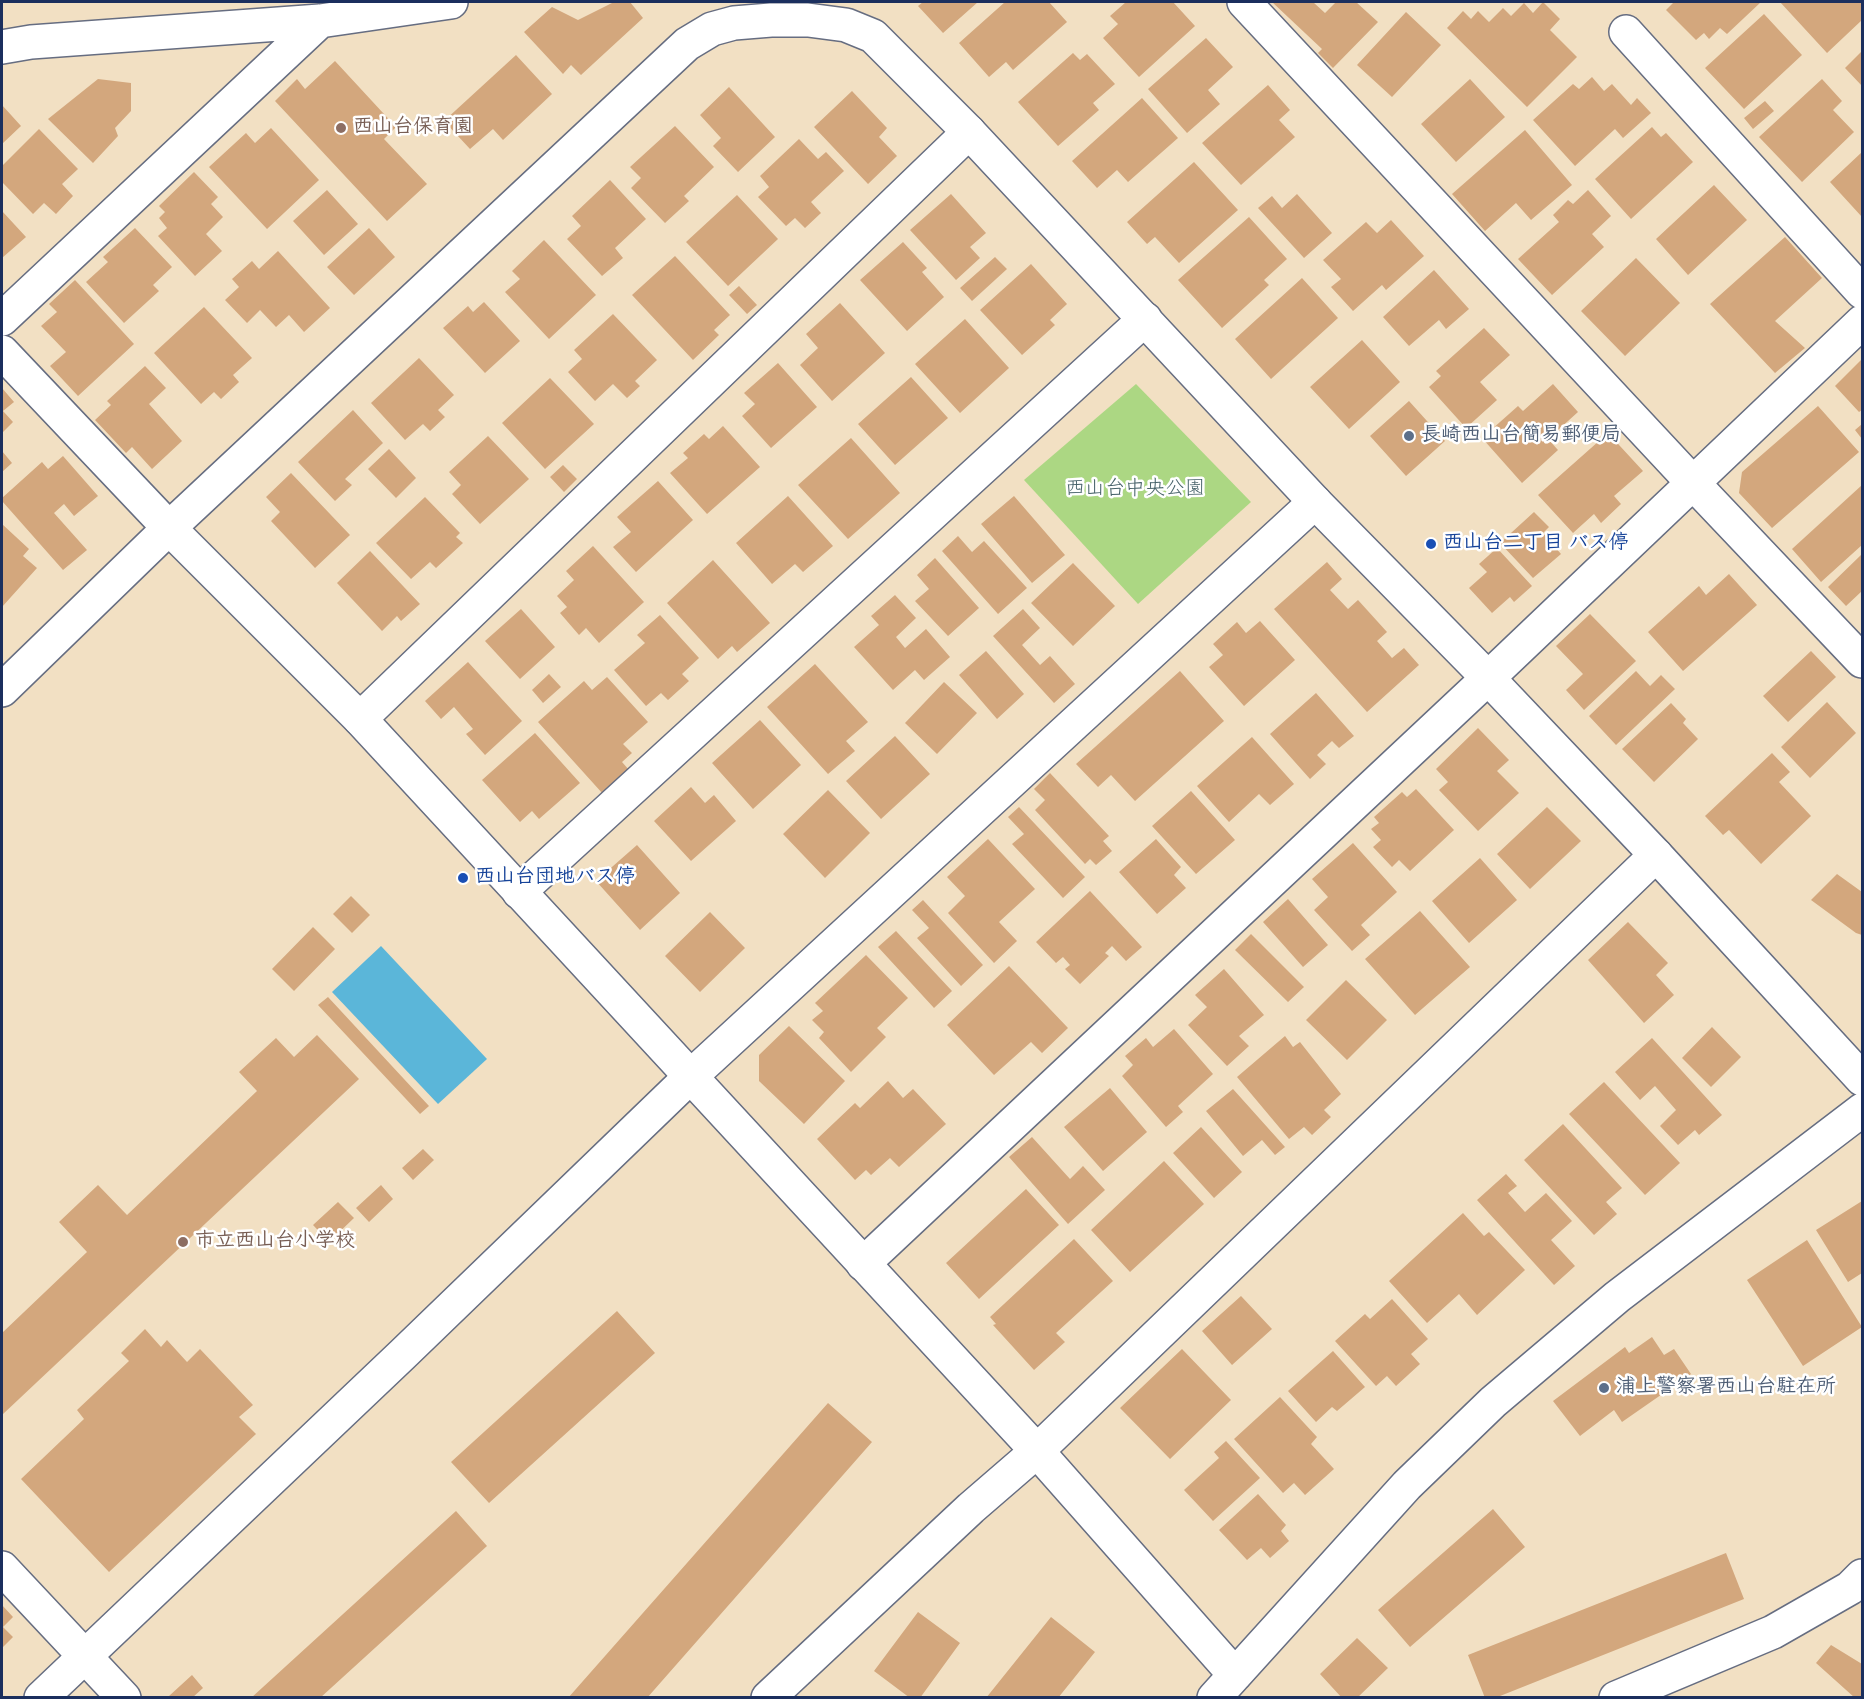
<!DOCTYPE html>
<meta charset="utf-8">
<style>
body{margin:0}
#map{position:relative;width:1864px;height:1699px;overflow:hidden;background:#f2e0c3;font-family:Mynerve,sans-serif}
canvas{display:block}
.frame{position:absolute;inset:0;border:3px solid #1b2f5e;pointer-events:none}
</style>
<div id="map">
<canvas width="1864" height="1699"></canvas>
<div class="frame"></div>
</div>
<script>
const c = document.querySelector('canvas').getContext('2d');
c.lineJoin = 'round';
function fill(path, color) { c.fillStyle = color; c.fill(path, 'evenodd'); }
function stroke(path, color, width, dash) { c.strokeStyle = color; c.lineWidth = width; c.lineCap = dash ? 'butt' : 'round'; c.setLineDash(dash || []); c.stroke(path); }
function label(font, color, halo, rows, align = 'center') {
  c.font = font + ' Mynerve,"Klee One",sans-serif'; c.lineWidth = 5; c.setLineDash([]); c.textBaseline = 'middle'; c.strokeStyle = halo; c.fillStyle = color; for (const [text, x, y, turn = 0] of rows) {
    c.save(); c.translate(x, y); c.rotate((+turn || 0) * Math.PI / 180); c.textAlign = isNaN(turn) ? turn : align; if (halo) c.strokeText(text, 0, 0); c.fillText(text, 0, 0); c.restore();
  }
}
fill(new Path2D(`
 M1136 384 1251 502 1138 604 1024 480Z`), '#acd783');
fill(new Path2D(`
 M381 946 487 1059 438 1104 332 992Z`), '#5bb6d9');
fill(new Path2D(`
 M614 2H630L643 18 581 75 571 65 563 74 524 32 552 7 578 20Z
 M923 2H978L943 33 918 6Z
 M1005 2H1049L1067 22 1013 70 1006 62 989 77 959 43Z
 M1126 2H1173L1195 26 1139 77 1103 38 1118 24 1110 16Z
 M1272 2H1313L1325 13 1336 2H1356L1378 22 1333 68 1318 53 1322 49Z
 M1543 2 1560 19 1550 30 1577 57 1527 107 1447 28 1463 11 1471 19 1478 11 1489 22 1503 8 1511 16 1524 3 1533 13Z
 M1674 2H1761L1727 34 1720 28 1709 39 1704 33 1696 40 1666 10Z
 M1780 2H1862V20L1827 53Z
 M1406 12 1441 45 1392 97 1357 65Z
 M1764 14 1802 55 1744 109 1705 68Z
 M1206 38 1233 67 1208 90 1220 104 1187 133 1148 89Z
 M1862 51V86L1845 68Z
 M1073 53 1080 60 1087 54 1115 84 1093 103 1099 110 1058 146 1018 102Z
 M516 55 552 94 503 140 493 129 470 149 444 121Z
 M335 61 396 127 384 139 427 184 387 221 275 101 297 79 305 89Z
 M1592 77 1604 91 1612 84 1631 105 1637 98 1651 113 1623 138 1615 129 1575 166 1533 120 1573 84 1579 89Z
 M98 79 131 83V111L115 128 118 136 93 163 48 119Z
 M1470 79 1505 117 1456 162 1421 124Z
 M1822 79 1842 101 1833 110 1854 132 1802 182 1759 137Z
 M1268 85 1290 110 1279 120 1295 137 1241 185 1202 143Z
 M729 87 775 137 738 172 713 146 721 138 700 115Z
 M852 91 887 128 879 137 897 156 868 184 814 127Z
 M1142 98 1178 138 1128 182 1117 170 1097 188 1072 161Z
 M1765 101 1774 111 1753 129 1744 118Z
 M2 105 21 126 2 144Z
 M675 126 714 167 684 196 689 201 665 223 631 188 641 178 630 167Z
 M1652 127 1661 137 1666 133 1693 162 1631 219 1595 179Z
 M271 128 319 180 267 229 209 167 246 133 255 143Z
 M39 129 78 169 62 184 73 196 56 214 44 203 33 214 2 182V166Z
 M1525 130 1572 185 1531 220 1516 203 1485 231 1452 194Z
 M799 139 818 159 826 152 844 171 811 202 821 213 805 228 795 218 786 226 758 197 769 187 760 176Z
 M1862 152V217L1830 182Z
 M1194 162 1238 210 1179 263 1155 237 1147 244 1127 222Z
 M194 172 218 197 211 204 223 217 206 234 222 251 195 276 158 236 167 228 159 218 165 212 159 206Z
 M610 180 646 219 615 248 623 258 602 276 567 239 581 226 572 216Z
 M1714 185 1747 220 1688 275 1656 239Z
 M327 190 358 224 324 255 293 221Z
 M1588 190 1611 216 1592 234 1604 247 1552 295 1518 259 1559 222 1553 215 1568 200 1573 204Z
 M951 194 986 233 970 247 980 258 956 280 910 230Z
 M1297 194 1332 233 1304 258 1258 208 1272 196 1282 208Z
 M737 195 778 239 728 286 686 242Z
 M2 211 26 237 2 258Z
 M1249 217 1287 259 1264 280 1269 285 1222 328 1178 280Z
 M1391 220 1424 256 1386 290 1382 285 1353 311 1331 287 1341 279 1323 260 1366 222 1377 233Z
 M135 228 172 267 153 285 159 291 124 323 86 282 108 262 103 257Z
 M369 228 395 257 354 295 327 267Z
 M1785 237 1822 278 1775 321 1805 348 1775 373 1710 304Z
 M544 240 596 295 549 339 505 292 520 279 512 271Z
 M903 242 927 268 922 272 944 297 907 331 860 280Z
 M278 251 330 308 304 332 289 315 276 327 260 310 247 323 225 300 239 287 232 279 252 261 259 269Z
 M675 256 730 315 714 330 719 335 693 360 632 295Z
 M995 257 1007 269 972 301 960 288Z
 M1636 258 1680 303 1625 356 1581 311Z
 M1031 264 1067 304 1050 320 1055 325 1022 355 980 310Z
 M1434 270 1469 309 1446 329 1439 320 1409 346 1383 317Z
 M1302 278 1338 318 1271 379 1235 339Z
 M75 280 134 344 78 396 50 366 66 352 41 326 57 312 49 304Z
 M739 286 757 305 747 314 729 295Z
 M484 302 520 341 485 373 443 328 468 306 473 312Z
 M840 303 885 353 832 401 800 365 818 348 806 334Z
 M204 307 252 358 233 375 239 382 221 399 214 392 201 404 154 353Z
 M613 314 657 360 635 381 640 386 627 398 613 384 595 401 568 372 582 359 574 350Z
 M965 319 1009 368 960 413 915 364Z
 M1484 328 1510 355 1480 382 1497 400 1466 428 1429 387 1441 376 1436 371Z
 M1362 340 1400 382 1349 429 1310 387Z
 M419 358 454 395 438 410 445 417 430 431 423 424 405 440 371 403Z
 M1862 359V410L1859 412 1835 386Z
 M778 363 817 407 771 448 742 416 755 404 744 393Z
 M145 366 166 388 149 404 182 441 152 469 132 447 126 453 95 420 111 405 107 401Z
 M911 377 948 418 895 465 858 424Z
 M550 378 594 424 545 469 502 423Z
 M1553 384 1578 412 1548 439 1558 450 1522 483 1482 438 1518 406 1523 411Z
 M2 388 14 402 3 411 13 422 2 433Z
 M1409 401 1445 441 1406 476 1370 436Z
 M1818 406 1859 452 1772 528 1739 493 1742 472Z
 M353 410 383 443 345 479 352 485 335 501 298 462Z
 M1862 424V439L1855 430Z
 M723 426 760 467 707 514 670 473 688 458 683 453 704 434 709 439Z
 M1608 433 1643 471 1614 496 1621 504 1601 523 1594 514 1573 533 1538 495Z
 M488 436 529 479 480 524 452 494 461 485 449 472Z
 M851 438 900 493 848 539 798 485Z
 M389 449 416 478 396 498 368 469Z
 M2 451 12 463 2 472Z
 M63 456 98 496 74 516 64 504 54 513 87 550 63 570 2 501V498L42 462 48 469Z
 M563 465 577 479 564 492 550 477Z
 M291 473 350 535 315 568 271 521 280 512 266 497Z
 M658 481 693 520 636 572 613 547 631 532 617 517Z
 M1862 485V545L1821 582 1792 549Z
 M788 496 833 546 803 572 795 564 772 584 736 543Z
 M1014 496 1065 555 1032 583 981 524Z
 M425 497 460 533 456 537 463 543 436 568 430 562 411 579 376 543Z
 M1534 512 1549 527 1543 533 1561 554 1533 578 1500 543Z
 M2 524 29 549 23 556 37 568 2 607Z
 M958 536 972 552 984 541 1027 588 998 614 942 551Z
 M593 546 644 602 599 643 586 628 579 635 560 613 567 607 557 596 574 580 566 571Z
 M1497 548 1532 586 1514 602 1510 597 1492 613 1469 588 1487 572 1479 564Z
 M370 551 420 604 401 621 397 616 382 631 337 583Z
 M1862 554V591L1846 606 1828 587Z
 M935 558 979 608 948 636 915 601 929 589 917 575Z
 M713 560 770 623 737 652 732 646 718 659 667 603Z
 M1327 562 1342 579 1330 590 1348 609 1358 600 1387 632 1377 641 1392 658 1404 648 1419 665 1367 712 1274 609Z
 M1073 563 1115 606 1073 646 1031 603Z
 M1729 574 1757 605 1683 671 1648 632 1699 586 1706 595Z
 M895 595 916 618 896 637 905 648 926 629 950 657 924 680 915 670 893 690 854 647 879 625 871 616Z
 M521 609 555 647 520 679 485 641Z
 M1023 609 1040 628 1022 645 1040 665 1050 656 1075 684 1054 703 993 636Z
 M1590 614 1636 661 1584 710 1566 690 1583 674 1556 646Z
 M660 615 699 658 682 674 689 681 668 700 661 693 646 706 614 670 645 643 637 635Z
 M1260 621 1295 660 1244 706 1209 667 1223 655 1213 644 1237 622 1246 633Z
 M986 651 1024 694 997 719 959 675Z
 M1811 651 1836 677 1788 722 1763 696Z
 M468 662 522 721 485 755 466 734 473 729 454 707 441 719 425 701Z
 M815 664 868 722 846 741 855 751 828 774 767 707Z
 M1180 671 1224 721 1135 801 1111 775 1098 787 1076 764Z
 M1636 671 1650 686 1661 675 1675 689 1616 745 1589 716Z
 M549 674 561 687 543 703 532 690Z
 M607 677 648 722 623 744 632 753 622 762 629 770 603 794 538 722 584 681 592 690Z
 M944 682 977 713 937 754 905 723Z
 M1316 693 1354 736 1339 748 1332 741 1317 755 1326 764 1310 779 1270 734Z
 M1827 702 1856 733 1810 778 1781 747Z
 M1671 703 1686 719 1683 723 1698 739 1654 782 1622 749Z
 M760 720 801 765 753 809 712 763Z
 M1478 728 1509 760 1497 771 1519 793 1478 831 1439 790 1448 782 1436 769Z
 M535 733 580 783 539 819 532 811 520 822 482 780Z
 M895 736 930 774 881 819 846 781Z
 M1252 737 1294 784 1270 805 1259 794 1229 822 1197 786Z
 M1772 753 1790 772 1779 782 1811 816 1761 864 1729 830 1723 835 1705 816Z
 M1050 773 1109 836 1103 841 1112 851 1096 865 1090 859 1085 864 1035 810 1045 800 1034 789Z
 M691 787 705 803 714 795 736 821 691 861 654 821Z
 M1416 789 1454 830 1410 871 1399 860 1392 867 1373 847 1381 840 1371 829 1379 823 1374 817 1402 792 1407 797Z
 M828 790 870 833 825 878 783 834Z
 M1191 791 1235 840 1196 874 1152 826Z
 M1019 807 1085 877 1063 898 1012 844 1024 834 1008 817Z
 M1547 807 1581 841 1530 889 1497 854Z
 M988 839 1035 889 999 922 1017 941 994 963 948 913 965 896 947 877Z
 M1156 839 1181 867 1174 875 1186 888 1157 914 1119 872Z
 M1353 843 1397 892 1361 925 1370 935 1352 951 1314 910 1328 897 1312 879Z
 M637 845 680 893 640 930 596 881Z
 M1480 858 1517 900 1469 943 1432 901Z
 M1837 874 1862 892V935L1856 933 1811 900Z
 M1090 891 1142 947 1126 961 1112 946 1105 953 1109 956 1080 984 1065 969 1070 965 1063 957 1056 963 1036 942Z
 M351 896 370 915 352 933 333 914Z
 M1288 899 1328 945 1303 967 1263 922Z
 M923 900 983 965 961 986 917 938 929 928 912 910Z
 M1420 911 1470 967 1415 1015 1365 959Z
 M710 912 745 948 700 992 665 956Z
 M1628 922 1668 963 1656 975 1674 995 1644 1023 1588 960Z
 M313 927 335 949 294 991 272 969Z
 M896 931 952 991 934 1008 878 947Z
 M1251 934 1304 987 1288 1002 1235 950Z
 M866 955 908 998 877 1028 886 1037 851 1072 819 1038 824 1032 812 1020 823 1011 815 1003Z
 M1009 966 1068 1028 1042 1053 1031 1042 994 1075 947 1025Z
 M1224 969 1264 1015 1239 1036 1249 1046 1227 1066 1188 1025 1207 1007 1195 995Z
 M1346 980 1387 1020 1347 1060 1306 1020Z
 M328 997 429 1106 420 1114 318 1005Z
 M789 1026 845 1081 804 1124 759 1081V1055Z
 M1712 1027 1741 1057 1711 1087 1682 1058Z
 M1174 1029 1213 1074 1178 1106 1183 1112 1166 1127 1122 1076 1133 1065 1125 1056 1146 1038 1153 1047Z
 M317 1035 359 1079 2 1415V1333L87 1252 59 1222 98 1185 127 1215 257 1091 239 1072 276 1038 294 1057Z
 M1285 1036 1293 1047 1300 1042 1341 1094 1324 1110 1331 1117 1312 1135 1304 1127 1289 1139 1237 1077Z
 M1652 1038 1722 1115 1699 1135 1695 1130 1678 1145 1660 1126 1676 1110 1655 1086 1640 1100 1615 1072Z
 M888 1081 903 1098 913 1089 946 1124 899 1167 890 1158 871 1175 866 1170 855 1180 817 1139 855 1103 860 1108Z
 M1604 1082 1680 1163 1645 1195 1569 1114Z
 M1110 1088 1147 1132 1103 1171 1064 1127Z
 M1233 1089 1285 1147 1275 1155 1262 1140 1243 1156 1206 1111Z
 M1563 1124 1622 1188 1606 1202 1617 1214 1594 1235 1524 1160Z
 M1201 1127 1242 1172 1214 1198 1173 1153Z
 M1032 1137 1070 1179 1083 1166 1105 1190 1068 1224 1009 1157Z
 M423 1149 434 1160 413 1180 402 1168Z
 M1164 1161 1204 1204 1130 1272 1091 1230Z
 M1506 1174 1517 1186 1508 1193 1525 1212 1546 1193 1572 1221 1551 1240 1575 1266 1554 1285 1477 1200Z
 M381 1185 393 1199 369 1222 356 1208Z
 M1026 1189 1059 1225 979 1299 946 1263Z
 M1862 1201V1273L1848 1282 1816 1230Z
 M338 1202 354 1218 329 1242 313 1225Z
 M1463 1213 1484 1236 1489 1232 1525 1270 1477 1315 1459 1294 1427 1323 1389 1281Z
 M1074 1239 1113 1281 1056 1333 1065 1342 1034 1370 993 1325 996 1324 990 1317Z
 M1807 1240 1862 1327 1803 1366 1747 1280Z
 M1241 1296 1272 1329 1232 1365 1202 1331Z
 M1392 1299 1428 1339 1411 1354 1420 1364 1396 1386 1387 1376 1376 1386 1335 1341 1365 1314 1370 1319Z
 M617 1311 655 1353 489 1503 451 1462Z
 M145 1329 161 1347 167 1340 187 1362 200 1349 253 1405 239 1417 256 1434 109 1572 21 1479 84 1419 77 1410 129 1361 121 1353Z
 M1652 1337 1664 1355 1674 1349 1691 1374 1622 1422 1614 1410 1580 1436 1553 1401 1625 1347 1629 1353Z
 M1182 1349 1231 1400 1170 1459 1120 1408Z
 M1333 1351 1365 1387 1337 1411 1332 1407 1316 1422 1288 1391Z
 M1280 1397 1317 1437 1311 1444 1334 1469 1305 1495 1294 1483 1283 1493 1234 1439Z
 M828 1403 872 1442 647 1698H568Z
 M1226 1441 1260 1478 1213 1521 1184 1490 1219 1458 1214 1452Z
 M1258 1494 1286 1525 1281 1531 1289 1541 1270 1558 1261 1548 1247 1560 1219 1530Z
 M1493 1509 1525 1547 1410 1647 1378 1610Z
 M456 1511 487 1546 320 1698H251Z
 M1726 1553 1744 1599 1495 1698H1485L1468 1655Z
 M2 1605 13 1617 3 1627 13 1637 2 1648Z
 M918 1612 960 1643 920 1698H910L874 1671Z
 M1051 1617 1095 1652 1058 1698H986Z
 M1357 1638 1388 1668 1357 1698H1342L1320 1674Z
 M1831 1645 1862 1664V1698H1855L1816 1663Z
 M192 1675 203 1688 192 1698H170L169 1696Z`), '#d3a77d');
const minor = new Path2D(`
 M1244 2 1693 483 1862 661
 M1626 32 1862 292
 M2 47 31 42 320 21 451 2
 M2 319 320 21
 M2 352 169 528
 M360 719 969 132
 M519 892 1145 319
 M863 1264 1488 678 1862 322
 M2 1568 124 1698
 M41 1698 403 1354 690 1077 1315 502
 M768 1698 971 1508 1037 1451 1656 855
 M1616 1698 1773 1632 1850 1588 1862 1576`);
const tertiary = new Path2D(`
 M169 528 360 719 1037 1451 1235 1675
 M2 690 169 528 687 44 712 29 734 23 771 20H808L846 25 873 36 969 132 1315 502 1488 678 1656 855 1862 1079
 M1214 1698 1407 1485 1493 1402 1617 1297 1862 1110`);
stroke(minor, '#666d81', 36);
stroke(tertiary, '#666d81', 36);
stroke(minor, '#fff', 33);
stroke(tertiary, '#fff', 33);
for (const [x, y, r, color] of [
 [341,128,6,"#8d6e63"],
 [1409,436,6,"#5c6f8a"],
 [1431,544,6,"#1a4fb4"],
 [463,878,6,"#1a4fb4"],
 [183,1242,6,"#8d6e63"],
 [1604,1388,6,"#5c6f8a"]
]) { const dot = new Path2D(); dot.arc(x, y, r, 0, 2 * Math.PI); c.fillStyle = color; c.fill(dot); stroke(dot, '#fff', 2); }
label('bold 20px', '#785e54', '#fff', [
 ["西山台保育園",353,128],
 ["市立西山台小学校",195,1242]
], 'left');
label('bold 20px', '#4e5e75', '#fff', [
 ["長崎西山台簡易郵便局",1421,436],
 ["浦上警察署西山台駐在所",1616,1388]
], 'left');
label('20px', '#466169', '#fff', [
 ["西山台中央公園",1135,490]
]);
label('bold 20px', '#164399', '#fff', [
 ["西山台二丁目 バス停",1443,544],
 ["西山台団地バス停",475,878]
], 'left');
</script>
